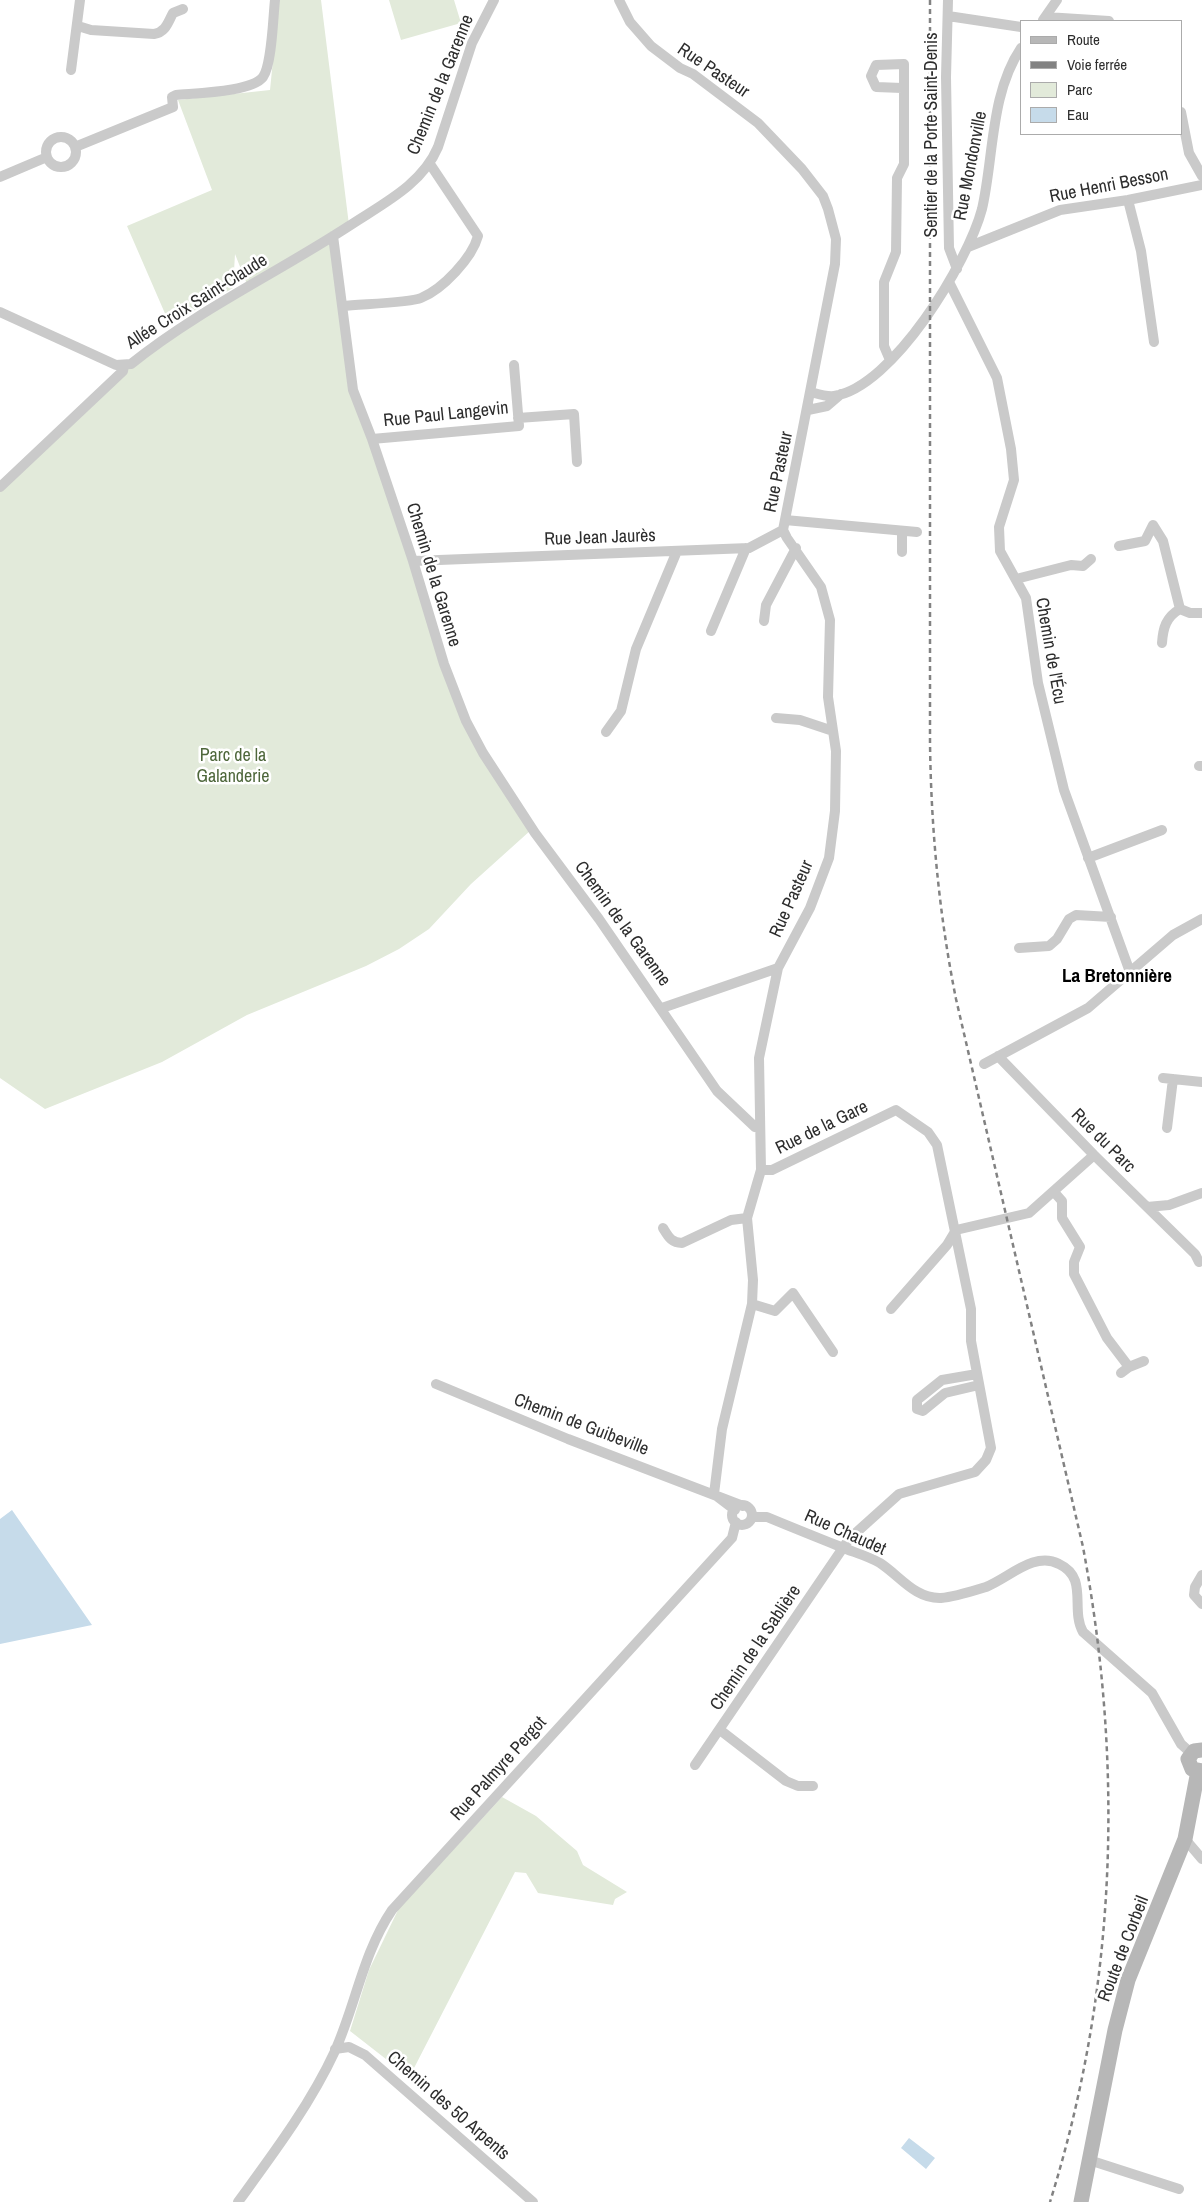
<!DOCTYPE html>
<meta charset="utf-8">
<style>
body{margin:0}
#map{position:relative;width:1202px;height:2202px;overflow:hidden;background:#fff;font-family:"Archivo Narrow",sans-serif}
canvas{display:block}
.legend{position:absolute;left:1020px;top:20px;width:162px;height:115px;box-sizing:border-box;background:#fff;border:1px solid #ababab;margin:0;padding:6px 9px;list-style:none;font-size:15px;color:#2d2d2d}
.legend li{display:flex;align-items:center;gap:10px;height:25px}
.legend b{width:25px;border:1px solid #ababab}
</style>
<div id="map">
<canvas width="1202" height="2202"></canvas>
<ul class="legend">
<li><b style="height:6px;background:#b7b7b7"></b>Route</li>
<li><b style="height:6px;background:#828282"></b>Voie ferrée</li>
<li><b style="height:14px;background:#e2eada"></b>Parc</li>
<li><b style="height:14px;background:#c6dbea"></b>Eau</li>
</ul>
</div>
<script>
const c = document.querySelector('canvas').getContext('2d');
c.lineJoin = 'round';
function fill(path, color) { c.fillStyle = color; c.fill(path, 'evenodd'); }
function stroke(path, color, width, dash) { c.strokeStyle = color; c.lineWidth = width; c.lineCap = dash ? 'butt' : 'round'; c.setLineDash(dash || []); c.stroke(path); }
function label(font, color, halo, rows, align = 'center') {
  c.font = font + ' "Archivo Narrow",sans-serif'; c.lineWidth = 5; c.setLineDash([]); c.textBaseline = 'middle'; c.strokeStyle = halo; c.fillStyle = color; for (const [text, x, y, turn = 0] of rows) {
    c.save(); c.translate(x, y); c.rotate((+turn || 0) * Math.PI / 180); c.textAlign = isNaN(turn) ? turn : align; if (halo) c.strokeText(text, 0, 0); c.fillText(text, 0, 0); c.restore();
  }
}
fill(new Path2D(`
 M279 0H321L349 225 333 236 352 391 465 721 531 830 471 884 429 929 399 949 366 966 247 1015 162 1062 45 1109 0 1078V487L131 364 248 287 235 254 233 288 170 325 127 226 212 190 178 100 270 90Z
 M389 0H454L461 23 401 40Z
 M502 1797 536 1816 577 1851 583 1865 627 1892 615 1899 613 1905 538 1893 526 1873 515 1872 413 2070H400L350 2031 369 1970 399 1908Z`), '#e2eada');
fill(new Path2D(`
 M12 1510 92 1625 0 1644V1519Z
 M909 2138 935 2158 926 2169 901 2148Z`), '#c6dbea');
stroke(new Path2D(`
 M619 0 630 22 651 46 680 68 693 74 758 123 802 169 823 196 828 209 836 239 835 264 783 530 787 538 821 587 830 620 828 697 836 751 835 811 829 858 810 908 778 968 759 1058 761 1170 747 1218 753 1280 752 1304 722 1429 714 1494 735 1510
 M948 0 946 77 949 248 957 269
 M948 16 1021 27
 M1046 17 1109 21
 M1043 20 1057 0
 M78 26 91 30 154 34C166 32 168 22 173 13L183 9
 M71 70 80 0
 M1181 112 1189 153 1202 176
 M46 152a15 15 0 1 1 30 0a15 15 0 1 1-30 0Z
 M75 147 173 107 172 97 176 95C195 93 252 92 263 77 272 65 273 17 275 0
 M0 177 47 157
 M1128 200 1141 251 1154 342
 M333 236 353 390 372 439 413 561 444 664 466 721 483 753 535 833 599 919 717 1091 755 1127 760 1128
 M968 247 1060 210 1128 200 1202 185
 M949 282 997 378 1011 449 1014 480 999 527 1000 551 1026 598 1038 683 1064 790 1130 972
 M343 306C360 304 409 303 421 298 443 289 472 258 478 236L430 164
 M0 312 116 365 131 364C198 310 277 273 349 226 382 204 422 185 438 147L472 43 494 0
 M890 360 884 346V282L896 252 897 178 904 164V64L876 65 871 76 876 87 902 88
 M811 392C818 394 827 397 834 396 893 387 968 262 982 209 994 157 990 94 1021 48
 M808 410 827 406 841 394
 M518 418 574 414 577 462
 M372 439 519 426 514 365
 M0 487 123 371 124 366
 M785 520 917 532
 M1119 546 1145 541 1153 525 1163 541 1180 609
 M902 552V531
 M413 561 749 548 783 530
 M1016 579 1071 565 1083 566 1091 559
 M1180 609 1190 613H1202
 M764 621 766 605 796 548
 M711 631 746 548
 M1162 643C1163 628 1166 617 1180 609
 M776 718 800 720 833 731
 M606 732 621 711 636 649 677 551
 M1199 766H1202
 M1088 858 1162 830
 M1019 948 1049 946 1057 939 1069 919 1076 915 1111 917
 M662 1008 778 968
 M998 1056 1094 1155 1195 1254 1199 1262
 M984 1064 1088 1008 1173 935 1202 919
 M1163 1078 1202 1082
 M1167 1128 1173 1079
 M1054 1192 1062 1201V1218L1080 1247 1074 1262V1274L1107 1338 1129 1367
 M1147 1207 1169 1205 1202 1193
 M663 1228C668 1236 671 1243 682 1243L731 1220 747 1218
 M956 1230 1029 1213 1094 1155
 M752 1304 775 1311 793 1293 833 1352
 M891 1309 947 1245 956 1230
 M1121 1373 1129 1367 1144 1361
 M977 1374 942 1380 917 1400V1409L923 1411 945 1393 979 1385
 M436 1384 568 1439 743 1506
 M732 1515a10 10 0 1 1 20 0a10 10 0 1 1-20 0Z
 M752 1517H767C791 1527 816 1537 841 1547 853 1552 868 1556 880 1563 900 1576 915 1599 941 1598 955 1597 973 1591 986 1587 1009 1578 1034 1551 1059 1564 1089 1578 1070 1609 1083 1632L1152 1693 1181 1744 1191 1753
 M1202 1575 1195 1587 1194 1595 1202 1604
 M720 1730 786 1781 798 1786H813
 M695 1765 849 1539 899 1494 975 1472 986 1460 991 1448 971 1341V1309L937 1145 928 1132 896 1110 772 1170H761
 M1185 1839 1202 1859
 M335 2049 349 2047 365 2055 533 2202
 M1089 2160 1179 2189
 M238 2202C273 2154 310 2105 335 2051 356 2004 363 1953 392 1910L732 1538 736 1522`), '#cacaca', 10);
stroke(new Path2D(`
 M1202 1750 1194 1751 1188 1759 1192 1769 1202 1771
 M1081 2202 1115 2030 1128 1980 1185 1839 1198 1771`), '#b7b7b7', 15);
stroke(new Path2D(`
 M930 0V742C931 828 939 914 956 999L1083 1547C1124 1767 1117 1987 1050 2202`), '#828282', 2.5, [5, 4]);
label('18px', '#2d2d2d', '#fff', [
 ["Rue Pasteur",713,71,34],
 ["Chemin de la Garenne",441,85,-68],
 ["Sentier de la Porte Saint-Denis",932,135,-90],
 ["Rue Mondonville",971,166,-79],
 ["Rue Henri Besson",1109,186,-11],
 ["Allée Croix Saint-Claude",197,302,-32],
 ["Rue Paul Langevin",446,415,-6],
 ["Rue Pasteur",779,472,-78],
 ["Rue Jean Jaurès",600,538,-2],
 ["Chemin de la Garenne",433,575,73],
 ["Chemin de l'Écu",1050,651,80],
 ["Rue Pasteur",792,899,-66],
 ["Chemin de la Garenne",622,924,54],
 ["Rue de la Gare",822,1128,-26],
 ["Rue du Parc",1103,1141,45],
 ["Chemin de Guibeville",581,1425,21],
 ["Rue Chaudet",845,1533,24],
 ["Chemin de la Sablière",756,1648,-56],
 ["Rue Palmyre Pergot",499,1769,-48],
 ["Route de Corbeil",1124,1949,-69],
 ["Chemin des 50 Arpents",448,2106,41]
]);
label('18px', '#4e673b', '#fff', [
 ["Parc de la",233,756],
 ["Galanderie",233,777]
]);
label('bold 19px', '#000', '#fff', [
 ["La Bretonnière",1117,977]
]);
</script>
